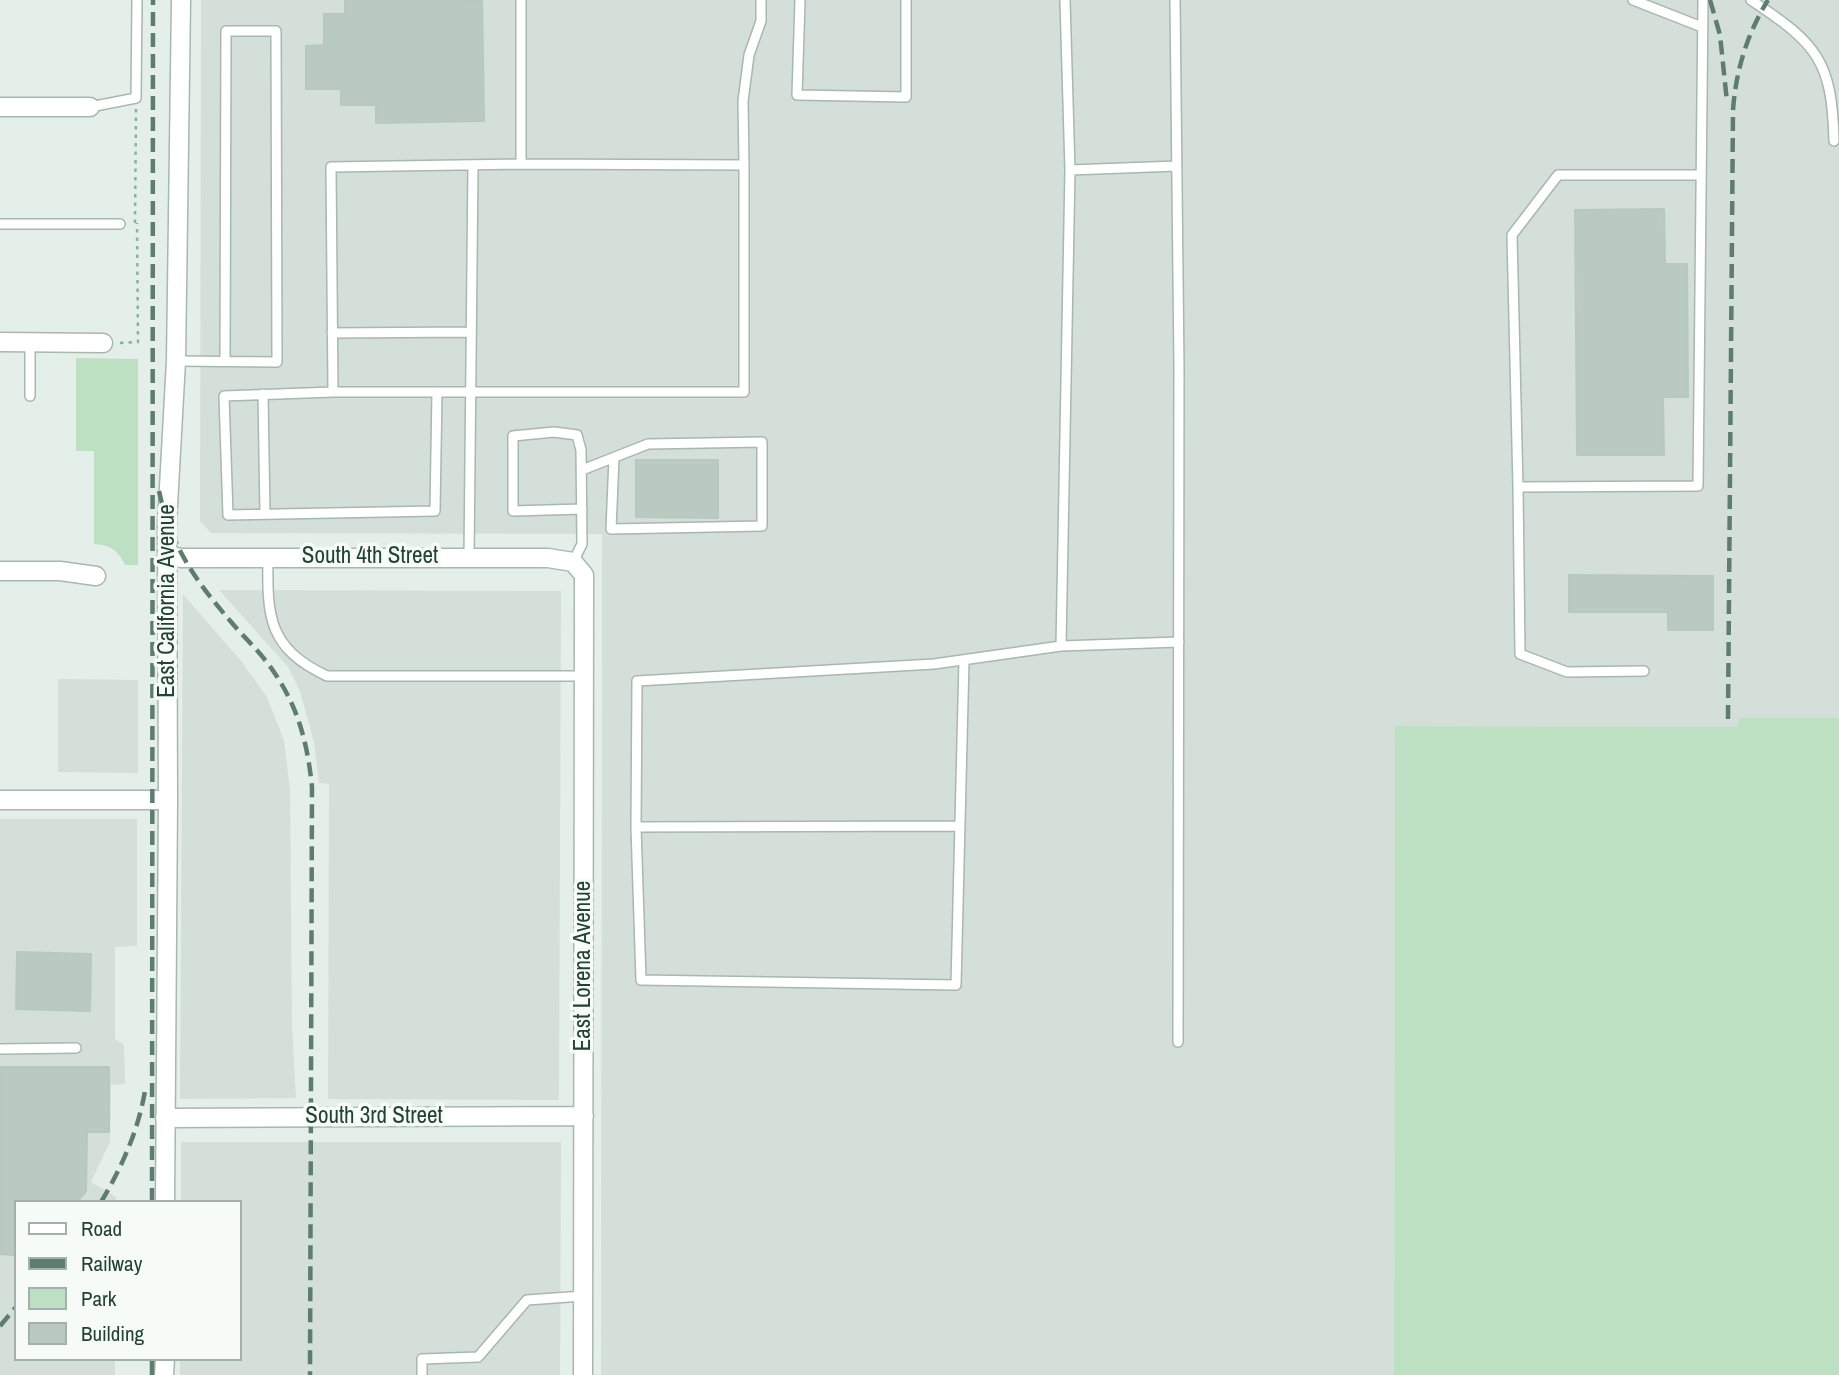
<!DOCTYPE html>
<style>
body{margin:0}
#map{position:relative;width:1839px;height:1375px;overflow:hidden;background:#e5efe9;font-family:"Archivo Narrow",sans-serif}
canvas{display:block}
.legend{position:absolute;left:14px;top:1200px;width:228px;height:161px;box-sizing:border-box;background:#f6fbf8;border:2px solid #a2b1aa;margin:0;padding:9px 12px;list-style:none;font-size:21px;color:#234236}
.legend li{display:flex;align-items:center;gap:14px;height:35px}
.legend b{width:35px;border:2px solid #a2b1aa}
</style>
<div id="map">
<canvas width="1839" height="1375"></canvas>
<ul class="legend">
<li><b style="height:9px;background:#fff"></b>Road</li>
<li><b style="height:9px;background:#5e7d71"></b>Railway</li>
<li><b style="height:19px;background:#bde0c3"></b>Park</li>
<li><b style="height:19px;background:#bacac2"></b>Building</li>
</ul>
</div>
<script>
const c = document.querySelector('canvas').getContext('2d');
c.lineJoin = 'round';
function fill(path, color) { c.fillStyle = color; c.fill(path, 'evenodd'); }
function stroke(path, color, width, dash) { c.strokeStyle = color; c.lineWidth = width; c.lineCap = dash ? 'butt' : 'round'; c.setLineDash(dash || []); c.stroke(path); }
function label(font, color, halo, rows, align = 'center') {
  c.font = font + ' "Archivo Narrow",sans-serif'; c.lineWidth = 7; c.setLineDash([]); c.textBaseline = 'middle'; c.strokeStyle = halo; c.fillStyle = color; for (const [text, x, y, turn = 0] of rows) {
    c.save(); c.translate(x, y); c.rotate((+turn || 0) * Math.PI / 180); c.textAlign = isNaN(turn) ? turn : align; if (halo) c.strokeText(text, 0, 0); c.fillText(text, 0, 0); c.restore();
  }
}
fill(new Path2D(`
 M201 0H1839V718H1739V727L1395 726 1394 1375H601L602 534 211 533 200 521Z
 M219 590 561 591 559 1100 328 1099 329 784 319 783 314 742 300 691 288 667Z
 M183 594 241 661 267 697 284 741 290 790 292 1026 296 1098 180 1099Z
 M58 679 138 680V773L58 772Z
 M0 819H137V946L115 947V1039L124 1045 125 1084 111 1085 110 1142 91 1182 116 1197V1202H16V1359H115V1375H0Z
 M181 1142H561L560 1375H180V1359H240V1202H181Z`), '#d3dfd8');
fill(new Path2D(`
 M76 358 138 359V565H125C118 550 110 545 94 544V451H76Z
 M1739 718H1839V1375H1394L1395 726 1738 727Z`), '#bde0c3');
const building = new Path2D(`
 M345 0 482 1 484 121 376 123V105H341V89H306V46L324 45V14H345Z
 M1664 209 1665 264H1687L1688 397H1663L1664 455H1577L1575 210Z
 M636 460H718V518L636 517Z
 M1569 575 1713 576V630H1668V612H1569Z
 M17 952 91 954 90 1011 16 1009Z
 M0 1067H109V1132H87L86 1191 77 1202H16V1255L0 1254Z`);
fill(building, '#bacac2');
stroke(building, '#b7c9bf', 2);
const service = new Path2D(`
 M521 0V164L744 165 743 101 749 55 761 21V0
 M800 0 797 95 906 97V0
 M1065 0 1070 170
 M1175 0 1179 368 1178 1042
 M1633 0 1702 27
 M1751 0C1817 44 1832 60 1834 141
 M90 107 136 98 137 0
 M521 164 331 167 333 392H744V165
 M1177 166 1070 170 1061 646 1179 642
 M1701 175H1558L1512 235 1518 487 1698 486 1703 0
 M0 224H120
 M332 333 471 332
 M30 342V396
 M176 361 277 362 276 31H226L225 361
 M333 392 224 396 228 515 435 511 437 392
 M263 394 265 514
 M582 470 648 444 762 442V526L611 529 614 458
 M1518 487 1520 654 1567 672 1644 671
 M268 557C267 617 268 648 327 676H584
 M469 558 473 165
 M573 562 582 544 581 450 577 435 554 432 513 436V511L582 509
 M964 660 956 985 641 980 636 827 637 681 934 664 1061 646
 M636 827 960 826
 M0 1049 76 1048
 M422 1375V1359L478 1357 527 1300 583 1296`);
const minor = new Path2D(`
 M0 107H90
 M0 342 103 343
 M167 556 182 558H548L573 562 584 575 583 1375
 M0 571H60L96 576
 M0 800H168
 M165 1118 584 1116
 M165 1202 168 800 167 523 176 361 181 0
 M164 1375 165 1359`);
stroke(service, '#a7b8b0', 12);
stroke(minor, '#a7b8b0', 21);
stroke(new Path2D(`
 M135 223 136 109
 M120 343 138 342 137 223`), '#84b4a0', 2.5, [3.5, 5]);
stroke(service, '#fff', 9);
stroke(minor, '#fff', 18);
stroke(new Path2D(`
 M1710 0 1720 35 1727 102
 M159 491C172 551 199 585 238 630 253 646 268 661 279 680 300 713 308 748 312 787L310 1375
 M1728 719 1733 110C1736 70 1747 34 1768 0
 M101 1202C122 1167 138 1131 145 1091
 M152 1202 153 0
 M0 1326 16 1307
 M152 1375V1359`), '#5e7d71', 4.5, [14, 7]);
label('23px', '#234236', '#f6fbf8', [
 ["South 4th Street",370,557],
 ["East California Avenue",168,601,-90],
 ["East Lorena Avenue",584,966,-90],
 ["South 3rd Street",374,1117]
]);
</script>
